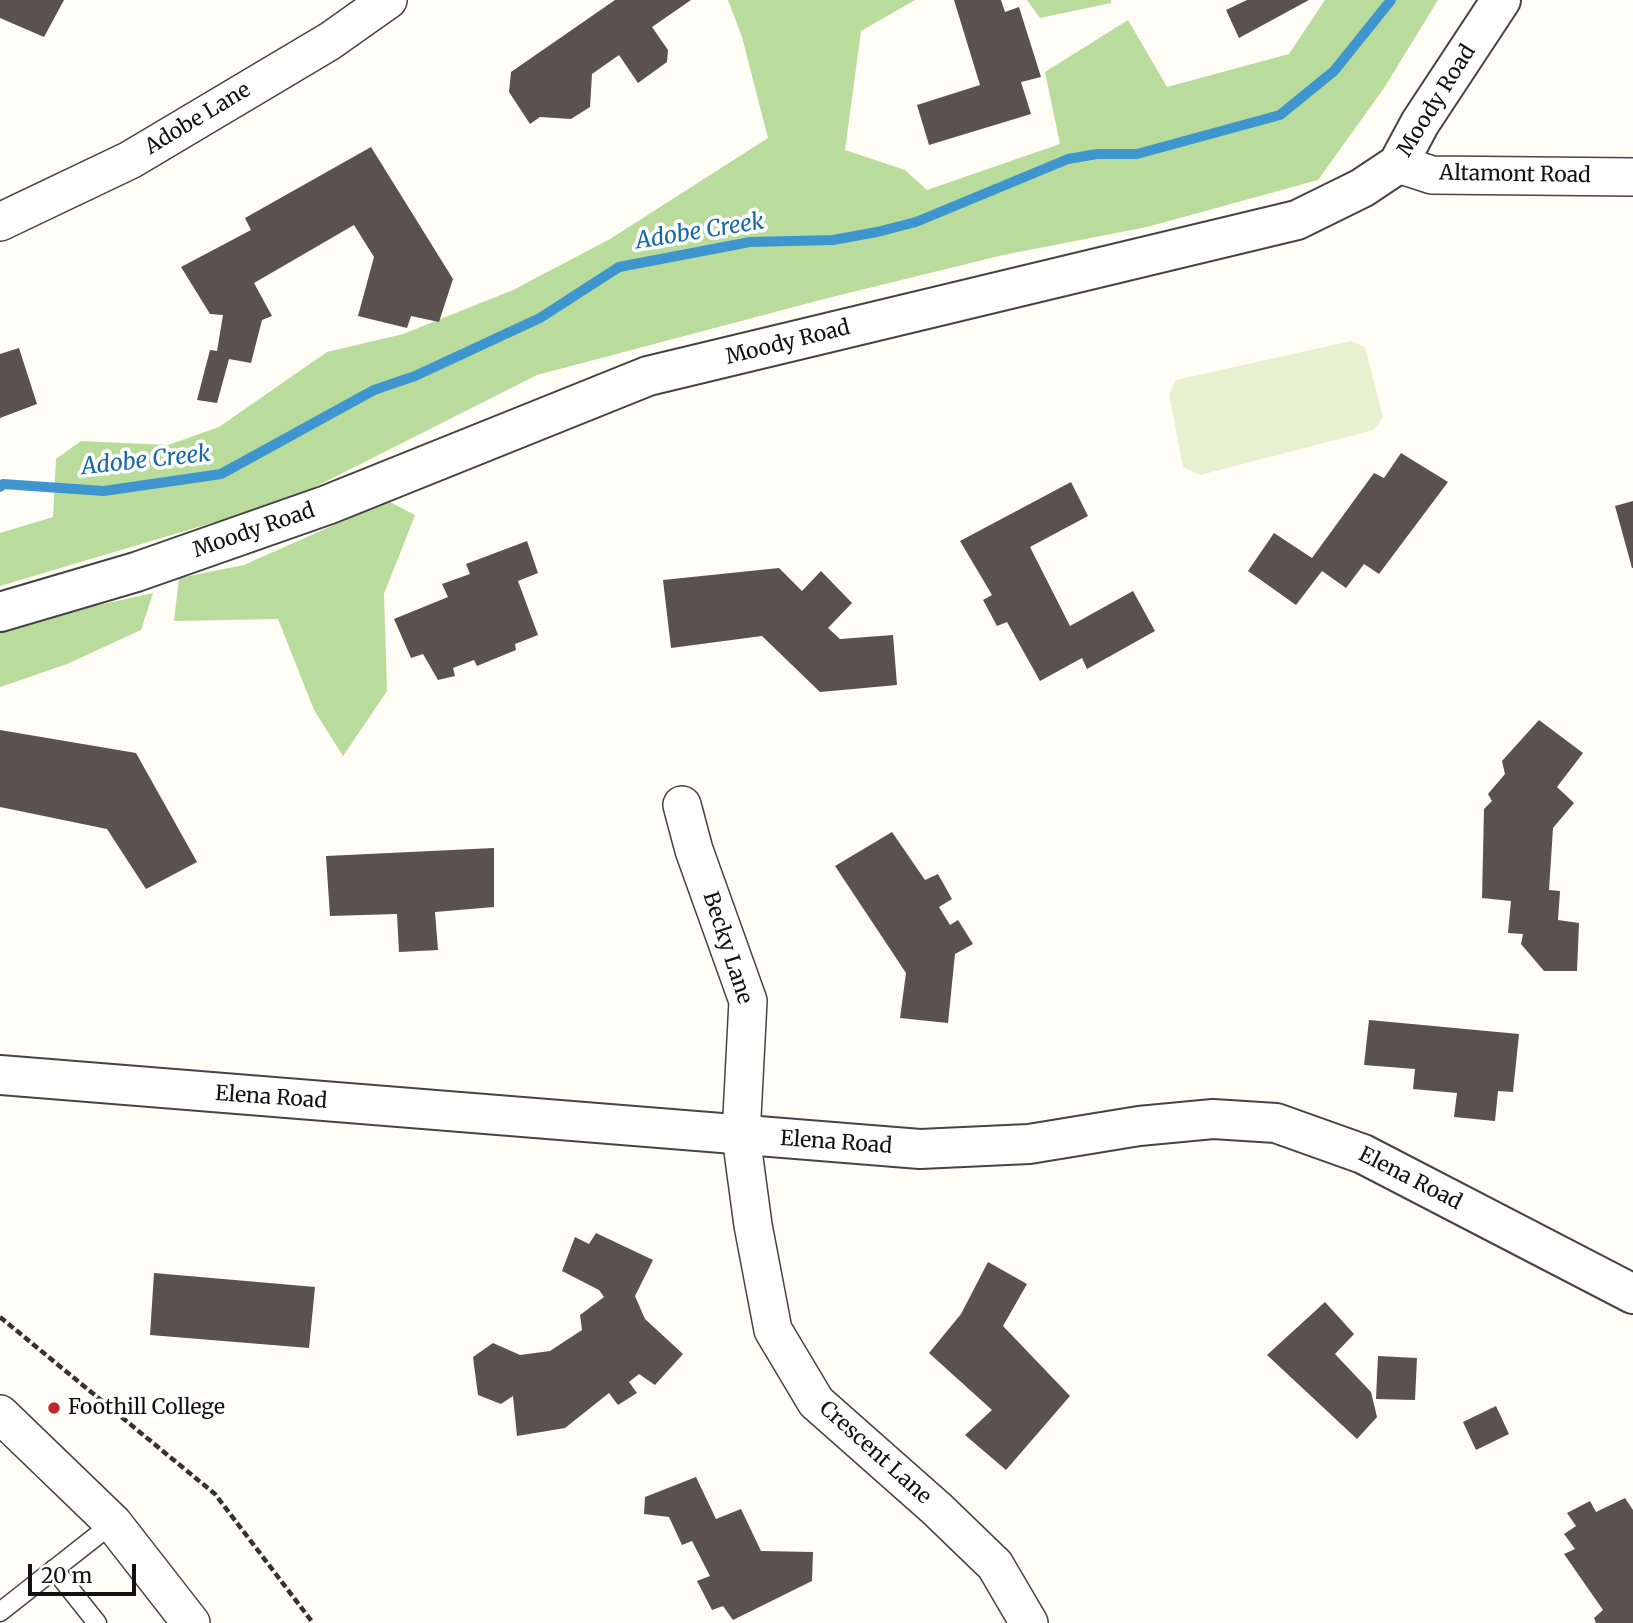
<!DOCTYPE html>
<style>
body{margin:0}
#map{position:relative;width:1633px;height:1623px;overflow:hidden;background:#fffdf5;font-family:Merriweather,serif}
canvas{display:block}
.scale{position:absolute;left:28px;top:1564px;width:108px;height:32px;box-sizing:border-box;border:4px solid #111;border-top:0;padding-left:9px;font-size:21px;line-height:24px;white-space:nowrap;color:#111;-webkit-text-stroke:5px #fff;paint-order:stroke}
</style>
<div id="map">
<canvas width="1633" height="1623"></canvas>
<div class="scale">20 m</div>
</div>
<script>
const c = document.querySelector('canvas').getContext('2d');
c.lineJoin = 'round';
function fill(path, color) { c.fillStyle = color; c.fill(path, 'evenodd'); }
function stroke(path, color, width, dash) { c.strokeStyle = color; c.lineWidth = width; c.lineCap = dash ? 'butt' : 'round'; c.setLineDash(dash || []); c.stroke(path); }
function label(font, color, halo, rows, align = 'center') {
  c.font = font + ' Merriweather,serif'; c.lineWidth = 7; c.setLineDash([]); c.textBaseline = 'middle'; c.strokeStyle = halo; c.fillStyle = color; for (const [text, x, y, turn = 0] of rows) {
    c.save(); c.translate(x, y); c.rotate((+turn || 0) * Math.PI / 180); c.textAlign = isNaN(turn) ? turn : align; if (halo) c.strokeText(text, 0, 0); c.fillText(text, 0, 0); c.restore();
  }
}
fill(new Path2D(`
 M728 0H915L861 31 845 150 905 170 927 190 1060 144 1045 72 1128 20 1167 87 1289 54 1325 0H1438L1384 88 1318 180 1147 227 1003 255 824 299 537 375 289 500 0 586V533L53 517 56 459 81 441 168 445 219 427 327 352 403 334 513 290 610 239 768 138 742 37Z
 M1027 0H1111V3L1040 18Z
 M388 501 415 515 384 594 387 691 343 756 314 710 278 619 174 621 179 578 244 565Z
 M153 593 141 630 67 664 0 687V627Z`), '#b9dc9c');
fill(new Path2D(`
 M1351 341 1365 347 1383 417 1374 430 1200 475 1183 467 1169 394 1176 380Z`), '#e6f2cf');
stroke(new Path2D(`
 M0 487 3 484 104 491 221 474 374 390 415 376 540 318 619 267 750 242 833 240 877 232 916 222 1068 159 1097 154H1137L1280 115 1334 71 1391 0`), '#3f96cf', 10);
fill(new Path2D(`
 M0 0H64L44 37 0 18Z
 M615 0H691L652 27 668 50 667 62 638 83 619 55 592 74 590 107 571 119 540 117 530 124 509 92 511 72Z
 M954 0H1001L1005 12 1019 7 1041 77 1021 82 1031 114 929 145 917 105 980 85Z
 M1247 0H1309L1239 38 1226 10Z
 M371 147 453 279 439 322 411 316 407 328 358 316 374 257 354 225 254 283 272 316 262 320 251 363 229 359 217 403 197 400 210 350 217 351 223 315 210 314 181 267 251 230 245 218Z
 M19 348 37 404 0 418V354Z
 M1401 453 1448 482 1379 574 1364 564 1346 588 1322 571 1296 605 1248 571 1274 533 1312 558 1374 473 1384 478Z
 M1071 482 1088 516 1030 547 1070 626 1133 591 1155 631 1087 669 1082 658 1040 681 1007 622 997 626 983 600 992 595 960 541Z
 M1633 501V568H1632L1615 506Z
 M527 541 538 573 518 581 538 635 515 644 516 650 477 666 474 660 453 668 455 676 438 680 423 654 411 658 394 619 448 597 442 584 470 574 466 564Z
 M779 568 802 591 821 571 852 603 828 628 840 639 893 635 897 685 820 692 762 636 671 648 663 580Z
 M1539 720 1583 753 1557 787 1574 803 1553 828 1549 890 1560 891 1558 920 1579 923 1577 971H1544L1521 944 1523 934 1508 933 1511 901 1482 898 1484 809 1492 801 1488 794 1505 774 1502 761Z
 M0 730 136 753 197 862 146 889 107 829 0 807Z
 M892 832 925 880 938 874 952 899 939 907 950 925 958 920 973 944 955 954 948 1023 900 1018 906 973 835 866Z
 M494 848V907L435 912 438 950 399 952 397 914 330 916 326 856Z
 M1369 1020 1519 1034 1513 1092 1498 1091 1495 1121 1454 1117 1457 1093 1413 1089 1415 1069 1364 1065Z
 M596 1233 653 1260 635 1296 645 1319 683 1354 655 1385 639 1374 629 1382 637 1393 618 1405 609 1393 565 1428 517 1436 513 1396 501 1404 478 1395 473 1357 493 1343 520 1355 550 1351 582 1330 580 1315 604 1297 599 1290 562 1271 575 1237 589 1244Z
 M988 1262 1027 1284 1003 1326 1070 1396 1006 1470 965 1435 992 1410 929 1353 961 1314Z
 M154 1273 315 1287 309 1348 150 1335Z
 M1325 1302 1354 1334 1335 1354 1371 1392 1377 1417 1357 1439 1267 1355Z
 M1378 1356 1417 1358 1415 1400 1376 1399Z
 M1496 1406 1509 1434 1476 1450 1463 1422Z
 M696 1477 716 1519 741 1509 761 1551 813 1552 812 1581 733 1620 723 1606 712 1610 697 1581 710 1576 692 1541 682 1545 669 1517 644 1514 645 1497Z
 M1625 1498 1633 1510V1623H1596L1594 1618 1603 1610 1564 1554 1575 1549 1564 1534 1576 1526 1567 1513 1590 1501 1596 1512Z`), '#5a524d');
const service = new Path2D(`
 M54 1569 97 1623
 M0 1612 113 1523`);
const minor = new Path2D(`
 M1398 164 1432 175 1633 177
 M0 222 130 160 330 41 388 0
 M682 805 694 850 748 1001 741 1136 753 1225 773 1330 816 1402 937 1509 995 1565 1029 1623
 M0 1414 113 1523 191 1623`);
const tertiary = new Path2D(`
 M0 612 136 572 327 505 648 376 1297 220 1362 188 1398 164 1420 123 1501 0
 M0 1075 920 1149 1029 1144 1139 1126 1213 1119 1276 1123 1363 1154 1633 1294`);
stroke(service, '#444', 21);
stroke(minor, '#444', 40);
stroke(tertiary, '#444', 42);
stroke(new Path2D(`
 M0 1317 215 1494 313 1623`), '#333', 4.5, [7, 3.5]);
stroke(service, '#fff', 18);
stroke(minor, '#fff', 37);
stroke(tertiary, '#fff', 38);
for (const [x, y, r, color] of [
 [54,1408,7,"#c4262e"]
]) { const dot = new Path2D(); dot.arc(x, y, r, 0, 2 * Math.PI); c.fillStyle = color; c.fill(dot); stroke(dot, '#fff', 2.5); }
label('21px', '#111', '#fff', [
 ["Moody Road",1437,101,-58],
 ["Adobe Lane",198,119,-31],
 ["Altamont Road",1515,175,1],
 ["Moody Road",788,343,-14],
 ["Moody Road",254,531,-19],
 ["Becky Lane",727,948,72],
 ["Elena Road",271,1098,4],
 ["Elena Road",836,1143,4],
 ["Elena Road",1410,1179,27],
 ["Crescent Lane",875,1453,42]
]);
label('21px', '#111', '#fff', [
 ["Foothill College",68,1408]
], 'left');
label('italic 23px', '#1768a6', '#fff', [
 ["Adobe Creek",700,232,-9],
 ["Adobe Creek",146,461,-6]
]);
</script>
